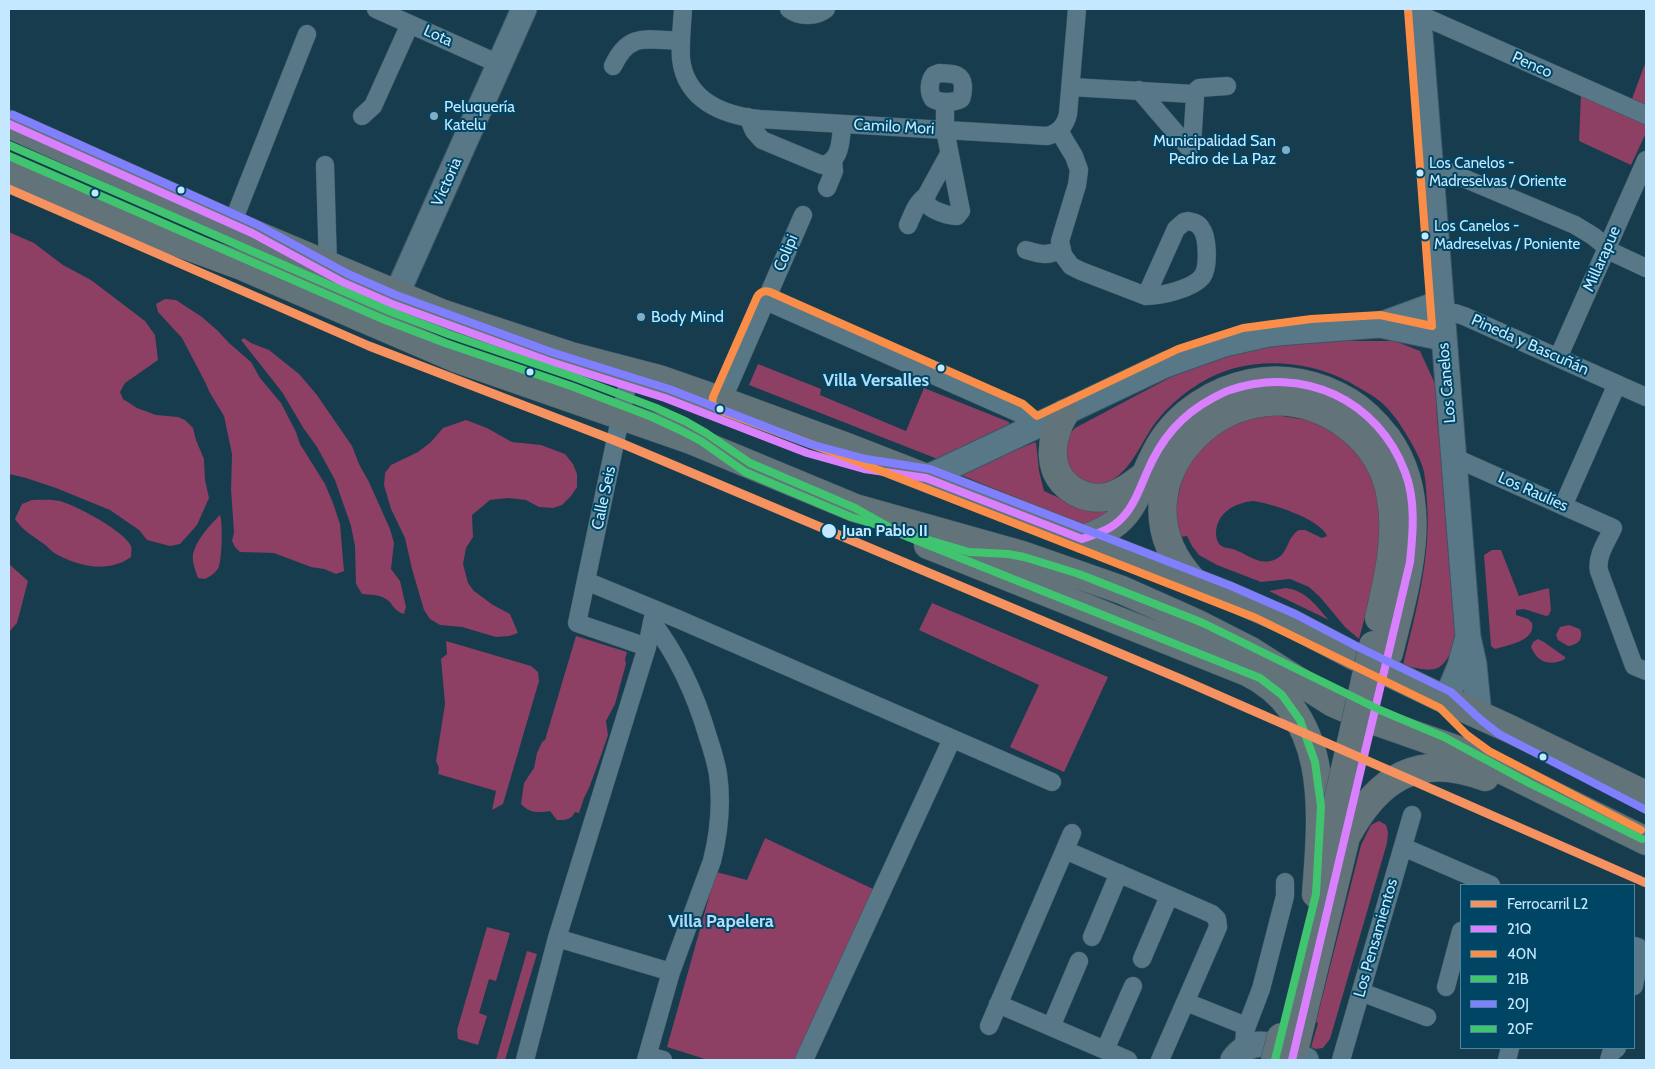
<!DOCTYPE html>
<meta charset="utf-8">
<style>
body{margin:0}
#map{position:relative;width:1655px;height:1069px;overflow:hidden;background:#163c4d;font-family:Cabin,sans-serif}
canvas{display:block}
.frame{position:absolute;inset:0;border:10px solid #c3e8ff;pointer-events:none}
.legend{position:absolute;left:1460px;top:884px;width:175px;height:165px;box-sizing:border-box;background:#004563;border:1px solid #4e86a1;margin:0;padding:6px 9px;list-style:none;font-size:15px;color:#c3e8ff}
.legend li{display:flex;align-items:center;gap:10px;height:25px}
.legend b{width:25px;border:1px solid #4e86a1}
</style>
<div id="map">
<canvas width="1655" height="1069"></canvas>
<div class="frame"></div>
<ul class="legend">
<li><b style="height:6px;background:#f5925f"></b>Ferrocarril L2</li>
<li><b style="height:6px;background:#d980ff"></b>21Q</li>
<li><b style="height:6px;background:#fa8e48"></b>40N</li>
<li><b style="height:6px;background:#40c470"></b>21B</li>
<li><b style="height:6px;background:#8080ff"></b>20J</li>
<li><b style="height:6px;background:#40c470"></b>20F</li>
</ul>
</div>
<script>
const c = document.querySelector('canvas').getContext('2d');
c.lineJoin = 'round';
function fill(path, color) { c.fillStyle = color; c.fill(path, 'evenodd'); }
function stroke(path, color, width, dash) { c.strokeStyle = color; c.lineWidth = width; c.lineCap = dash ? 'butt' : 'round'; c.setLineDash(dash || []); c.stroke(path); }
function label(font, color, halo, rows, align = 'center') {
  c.font = font + ' Cabin,sans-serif'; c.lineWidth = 4; c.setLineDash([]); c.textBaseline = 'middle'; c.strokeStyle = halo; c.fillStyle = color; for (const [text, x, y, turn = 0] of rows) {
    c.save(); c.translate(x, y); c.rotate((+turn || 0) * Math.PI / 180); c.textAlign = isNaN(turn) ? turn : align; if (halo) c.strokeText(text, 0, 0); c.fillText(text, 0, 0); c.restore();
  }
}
fill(new Path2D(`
 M1646 61V133L1631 165 1579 141 1581 93 1626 115Z
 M9 232 34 243 63 265 91 280 145 321 155 335 158 360 125 383 120 392 123 399 137 408 156 415 178 417 185 420 193 428 196 440 204 459 205 480 209 498 197 525 180 544 170 546 147 540 139 530 110 510 56 488 26 478 9 474Z
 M165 299 176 300 202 317 218 331 229 343 251 362 260 378 281 403 296 432 300 444 325 484 333 503 340 524 344 571 336 574 324 569 311 567 274 553 240 552 235 547 232 541 234 532 231 490 232 454 224 416 210 393 205 382 182 338 158 312 156 304Z
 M244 338 251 343 269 350 299 374 317 395 352 446 359 464 369 482 390 529 394 543 391 569 400 581 406 607 404 614C393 611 394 604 386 599 379 594 369 595 362 594L356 584 355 546 351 526 335 480 317 447 304 429 282 392 241 340Z
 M1341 341H1395L1420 351 1436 386 1437 420 1445 474 1456 641C1442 674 1436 673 1403 665 1416 611 1431 558 1427 502 1426 491 1426 479 1423 468 1419 456 1413 445 1406 434 1399 422 1391 411 1381 402 1371 394 1359 388 1349 382 1316 364 1272 358 1235 368 1206 376 1180 394 1160 417 1141 438 1131 479 1099 485 1093 486 1086 483 1080 482L1063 460 1067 437 1075 428 1173 376 1206 361 1242 351 1278 345Z
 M758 364 821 389 820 395 906 431 924 388 1009 422 1010 429 945 459 935 458 749 385Z
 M1263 413 1320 422 1359 451 1378 491 1381 545 1371 594 1359 639 1345 627 1320 597 1309 587 1290 579 1261 582 1217 565 1199 555 1192 546 1187 536 1179 537 1176 514 1177 500 1185 469 1212 434ZM1253 501C1270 503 1321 519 1327 536L1322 538 1305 530H1299C1286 538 1289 553 1276 559 1259 567 1248 554 1233 549 1228 548 1223 548 1219 544 1217 541 1216 537 1216 533 1217 512 1235 503 1253 501Z
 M466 420 487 428 512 442 541 445 565 454 573 464 577 474V487L571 496 562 505 553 508 539 507 526 500 508 498 490 500 472 515 473 537 466 548 463 564 468 583 474 591 493 605 510 614 518 633 509 636 496 637 462 627 440 625 430 619 424 610 412 569 405 538 391 509 384 485 385 473 391 465 418 452 431 442 443 428Z
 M1036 442 1039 471 1044 491 1079 507 1117 501 1109 516 1090 528 956 473Z
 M32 500C42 500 54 499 63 502 79 507 124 531 131 546 132 549 131 553 131 557 109 573 79 567 56 554 52 552 48 547 44 544 32 535 24 532 15 519L22 504Z
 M220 515C223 523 222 557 219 566 217 572 211 576 205 579L198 578C195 570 192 562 193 554 196 540 210 525 220 515Z
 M1492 550H1501L1519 596 1549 588 1551 610 1549 615 1546 616 1524 609 1516 610V615L1528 619 1532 623C1536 641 1508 645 1495 649L1491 646 1484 555Z
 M9 564 28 581 17 623 9 632Z
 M1286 588C1307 591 1315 605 1329 620L1269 591Z
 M932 603 1108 677 1064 772 1010 747 1039 685 919 630Z
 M1569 625 1580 629C1584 639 1578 645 1568 646L1558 640 1556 635 1560 627Z
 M576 636 627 652 625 659 626 664 615 704 606 721 608 735 599 761 589 788 584 798 579 813 575 812C571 820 566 820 557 820L550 811C538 813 529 813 521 804L524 783 534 768 537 753 542 742 545 740Z
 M1538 639 1544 642 1565 657V659C1550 667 1537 662 1531 647L1533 642Z
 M446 641 531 666 538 672 539 681 503 804 492 810 496 791 438 774 439 768 436 761 445 704 441 659 447 654Z
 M1379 821 1386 825 1388 832 1387 843 1330 1039 1323 1048 1316 1049 1311 1047 1318 1023 1316 1022 1361 845 1371 825Z
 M765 838 873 889 794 1060H708L667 1047 716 872 747 880Z
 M487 927 510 933 496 981 489 979 479 1013 487 1016 478 1045 458 1039 457 1030Z
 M527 951 537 954 505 1060H496Z`), '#8d3f64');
const street = new Path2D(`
 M376 9 499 64
 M683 9C682 25 680 42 681 59 686 101 723 115 759 119L1047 136C1059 133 1065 126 1068 114L1077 9
 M789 9C799 17 816 17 826 9
 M1418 14 1646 115
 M613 66C629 31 648 40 681 41
 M939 73C950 74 962 72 963 86 963 91 963 94 961 99 953 103 940 103 933 99 928 92 929 81 934 75Z
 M1071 87 1193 94
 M1139 90 1188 147 1192 145 1195 97 1193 94
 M1193 94 1199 88 1227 86
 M362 116 373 106 410 24
 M748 117 754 131 762 140 822 165C841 162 841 140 842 124
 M1059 131 1074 156 1079 170 1077 185 1060 241 1063 255 1071 266 1081 271 1146 296C1161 296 1192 289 1202 277 1209 268 1208 237 1201 228 1198 223 1193 222 1188 221L1184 222 1176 229 1146 296
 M1430 164 1575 225 1593 236 1614 253 1646 268
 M325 165 328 266
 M827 188 834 171 833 161
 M926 196C926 200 926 202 928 205 933 211 949 216 957 216L961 211 945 130V102
 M232 224 307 34
 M908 225C913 214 916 203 926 196L949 154
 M1026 250C1039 254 1049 257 1060 249
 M766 301 1019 413 1027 420 1033 429
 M1441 313H1455L1464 316 1646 397
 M1558 358 1646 160
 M630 372 577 623 647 647
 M722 401 803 215
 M1453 457 1613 528C1607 541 1596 556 1599 571L1634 666 1646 671
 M1563 506 1617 384
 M586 581 678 619 1052 782
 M1403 847 1491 885
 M1065 850 1212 914 1217 919 1218 927 1160 1060
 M1092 937 1119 873
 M557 938 671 972
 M1634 946 1638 947 1641 951 1634 986
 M1142 959 1169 896
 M1446 987 1461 931
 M1361 992 1427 1017
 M1186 1002 1246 1026
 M998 1004 1128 1060
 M989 1026 1072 833
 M1051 1027 1079 961
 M1244 1048 1245 1031 1261 989 1285 896V882
 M1105 1050 1133 986
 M648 1056 663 1060
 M525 1060 557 938 647 647 652 622
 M646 1060 671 972 712 861C719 833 722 803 718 774 716 762 712 749 708 737 696 696 678 656 652 622L655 610
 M804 1060 952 739
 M1341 1060 1412 815
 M1507 1060 1510 1048
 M1609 1060 1611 1053 1617 1048`);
const secondary = new Path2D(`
 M1418 9 1468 637 1474 664 1479 715
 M1380 325 1440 303
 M382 327 524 9
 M926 478 1165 365 1224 344 1268 334 1289 332 1380 325 1443 338
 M1446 700 1460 666 1467 640
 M1233 1060C1254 1031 1280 1049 1306 1060`);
const highway = new Path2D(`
 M9 124 252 233 441 313 571 356 659 379 722 401 847 447 1227 595 1291 623 1352 655 1446 700 1510 729 1646 795
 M9 172 101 214 239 265 455 358 691 440 855 508 1022 555 1122 590 1196 623 1251 651 1333 703 1375 721 1455 749 1494 766 1646 841
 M1065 413C1049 439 1045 475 1076 492 1085 497 1096 499 1106 497 1121 494 1135 483 1147 474
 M1082 539C1139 524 1135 487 1160 445 1179 413 1215 390 1251 383 1284 376 1320 384 1349 402 1364 411 1376 424 1387 438 1433 502 1406 583 1389 653
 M928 545 1247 672C1333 714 1322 815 1316 894
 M1194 582C1098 482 1242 343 1350 428 1372 445 1387 470 1391 498 1398 538 1388 578 1379 618
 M1296 1043 1346 837C1378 777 1419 752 1485 777`);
stroke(street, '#3b5765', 19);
stroke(secondary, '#3b5765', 27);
stroke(highway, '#3b5765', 29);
stroke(street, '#597887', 18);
stroke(secondary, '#597887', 25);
stroke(highway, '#62737a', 28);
const highwayBridge = new Path2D(`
 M1331 831 1373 645
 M1275 1060 1281 1037`);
stroke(highwayBridge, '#3b5765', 29, []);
stroke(highwayBridge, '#62737a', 28);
stroke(new Path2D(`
 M9 124 252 233 344 283 392 304 548 361 665 398 807 453 864 469 926 478 1082 539C1096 534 1111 530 1122 518 1134 506 1140 488 1147 472 1161 439 1181 415 1213 398 1219 395 1224 392 1230 390 1303 365 1378 400 1405 472 1416 500 1413 533 1410 562L1292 1060`), '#d980ff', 8);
stroke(new Path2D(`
 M1408 10 1432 326 1380 315 1311 319 1243 328 1178 349 1037 416 1023 404 770 292C764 290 760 292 757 297L713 397 712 404 719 410 843 456 1256 618 1440 708 1467 735 1489 751 1641 830`), '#fa8e48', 8);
stroke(new Path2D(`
 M9 145 389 311 448 334 574 377 656 408 685 421 706 433 750 463 855 508 903 535 1260 678 1282 695 1300 720 1315 762 1321 806 1316 894 1275 1060`), '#40c470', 8);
stroke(new Path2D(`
 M13 115 256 224 348 274 396 295 551 352 669 389 810 444 866 459 930 469 1231 586 1295 614 1356 646 1451 692 1481 720 1499 734 1646 810`), '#8080ff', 8);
stroke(new Path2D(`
 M9 156 385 320 445 343 571 386 652 417 680 430 701 441 745 472 851 517 969 552 1008 554 1024 557 1079 574 1203 623 1380 710 1444 737 1529 783 1642 839`), '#40c470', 8);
stroke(new Path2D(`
 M9 189 369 346 616 441 1183 680 1646 883`), '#f5925f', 9);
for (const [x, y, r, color] of [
 [434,116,5,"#86acc1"],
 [1286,150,5,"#86acc1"],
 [1420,173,4.5,"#c3e8ff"],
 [181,190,4.5,"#c3e8ff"],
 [95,193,4.5,"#c3e8ff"],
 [1425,236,4.5,"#c3e8ff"],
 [641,317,5,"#86acc1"],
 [941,368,4.5,"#c3e8ff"],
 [530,372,4.5,"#c3e8ff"],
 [720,409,4.5,"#c3e8ff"],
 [829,531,8,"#c3e8ff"],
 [1543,757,4.5,"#c3e8ff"]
]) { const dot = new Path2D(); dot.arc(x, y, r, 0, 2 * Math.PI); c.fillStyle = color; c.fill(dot); stroke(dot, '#004563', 2); }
label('15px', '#c3e8ff', '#004563', [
 ["Los Canelos -",1429,164],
 ["Madreselvas / Oriente",1429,182],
 ["Los Canelos -",1434,227],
 ["Madreselvas / Poniente",1434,245]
], 'left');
label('16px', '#c3e8ff', '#004563', [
 ["Lota",438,36,24],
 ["Penco",1532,65,24],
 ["Camilo Mori",894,127,3],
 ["Victoria",447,182,-66],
 ["Colipi",786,253,-67],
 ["Millarapue",1602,259,-66],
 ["Pineda y Bascuñán",1530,345,24],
 ["Los Canelos",1447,383,-95],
 ["Los Raulíes",1533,492,24],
 ["Calle Seis",604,498,-78],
 ["Los Pensamientos",1376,938,-74]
]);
label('16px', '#c3e8ff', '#004563', [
 ["Peluquería",444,107],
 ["Katelu",444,125],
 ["Municipalidad San",1276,141,"right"],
 ["Pedro de La Paz",1276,159,"right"],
 ["Body Mind",651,317]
], 'left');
label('bold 16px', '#c3e8ff', '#004563', [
 ["Juan Pablo II",842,531]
], 'left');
label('bold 18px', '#b1ddf9', '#004563', [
 ["Villa Versalles",876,381],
 ["Villa Papelera",721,922]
]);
</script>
